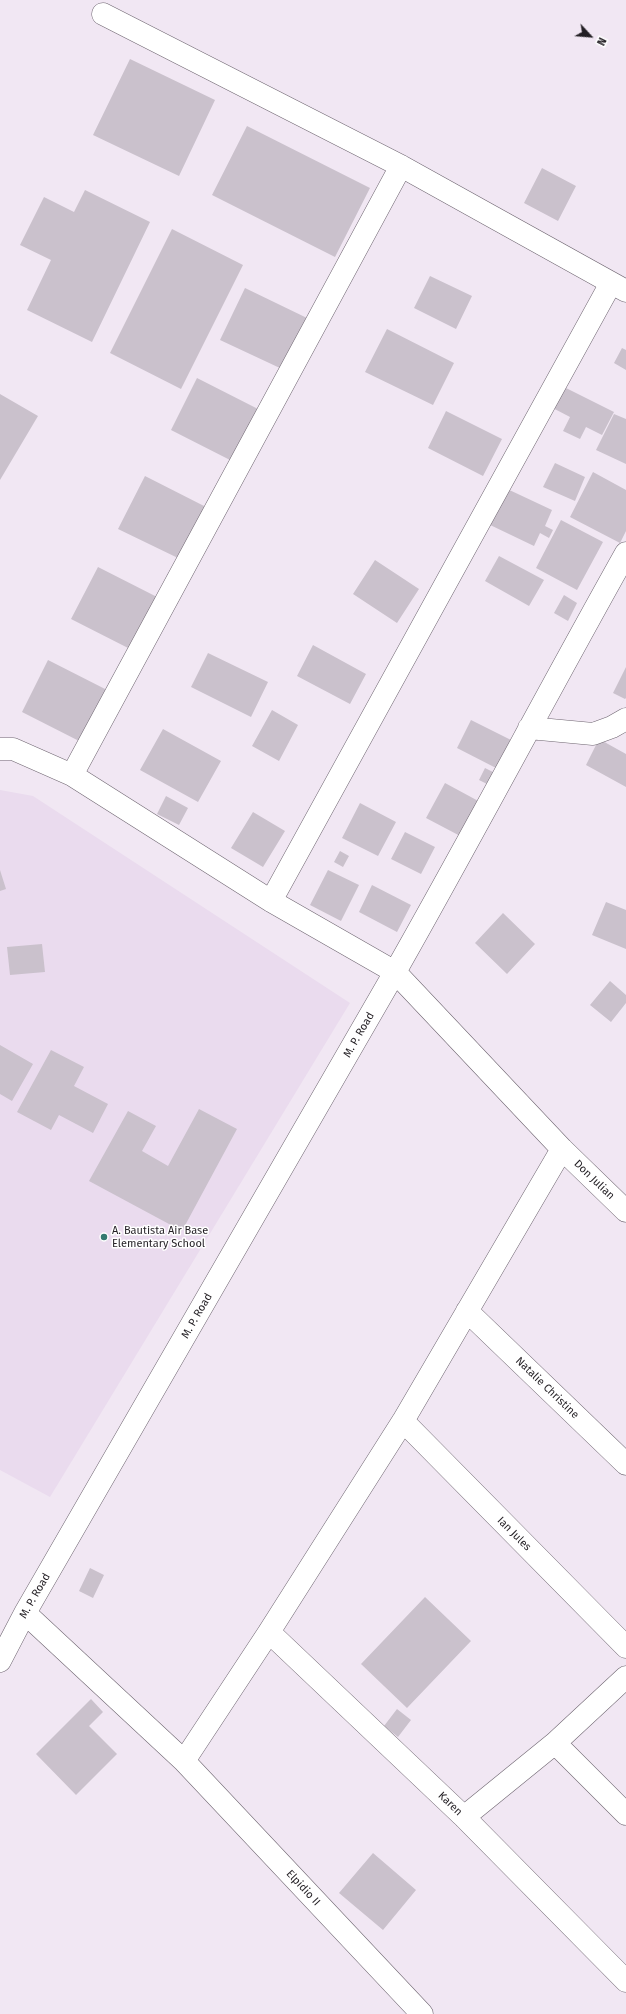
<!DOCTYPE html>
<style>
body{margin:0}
#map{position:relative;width:626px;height:2014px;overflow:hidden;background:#f1e7f3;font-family:"Fira Sans",sans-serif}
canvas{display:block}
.north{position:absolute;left:570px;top:16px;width:40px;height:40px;-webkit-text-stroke:3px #fff;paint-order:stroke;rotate:116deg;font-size:11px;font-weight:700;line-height:16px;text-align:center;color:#231f24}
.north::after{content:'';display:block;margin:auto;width:14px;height:18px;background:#231f24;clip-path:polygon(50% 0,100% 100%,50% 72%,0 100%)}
</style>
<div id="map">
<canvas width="626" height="2014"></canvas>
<div class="north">N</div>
</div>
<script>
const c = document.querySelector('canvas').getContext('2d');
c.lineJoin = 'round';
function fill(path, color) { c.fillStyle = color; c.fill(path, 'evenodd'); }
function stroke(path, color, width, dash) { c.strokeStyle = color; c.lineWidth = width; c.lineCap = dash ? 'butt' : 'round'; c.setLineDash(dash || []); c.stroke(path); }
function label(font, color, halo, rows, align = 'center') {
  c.font = font + ' "Fira Sans",sans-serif'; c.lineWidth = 3; c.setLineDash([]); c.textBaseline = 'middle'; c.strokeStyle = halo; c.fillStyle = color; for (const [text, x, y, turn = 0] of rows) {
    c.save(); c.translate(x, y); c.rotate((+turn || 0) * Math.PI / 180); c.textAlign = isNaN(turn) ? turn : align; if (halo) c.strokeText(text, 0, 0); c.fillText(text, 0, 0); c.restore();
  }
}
fill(new Path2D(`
 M0 790 33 796 350 1003 50 1497 0 1470Z`), '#eadbee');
fill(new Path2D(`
 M130 59 215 100 179 176 93 135Z
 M247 126 370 188 335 257 212 195Z
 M542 168 576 186 558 221 524 203Z
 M85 190 150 222 92 342 27 310 51 260 20 245 44 197 74 212Z
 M172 229 243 265 181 389 110 353Z
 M430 276 472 296 456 329 414 308Z
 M245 288 307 318 282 369 220 340Z
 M387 329 454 363 433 405 365 372Z
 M622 348 626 350V370L614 363Z
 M197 378 258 409 232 461 171 430Z
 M558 384 614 412 602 435 586 427 580 439 563 431 570 417 547 405Z
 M0 394 38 416 0 480Z
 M446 411 502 439 483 476 428 448Z
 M614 414 626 419V464L596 450Z
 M555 463 585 477 575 501 543 487Z
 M593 472 626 490V531L620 543 570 517Z
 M145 476 206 507 180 559 118 529Z
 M503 487 552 510 545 526 553 530 549 538 540 533 534 546 486 523Z
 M561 520 603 542 577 590 536 568Z
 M499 556 544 580 529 606 485 581Z
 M375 560 419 589 397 623 353 594Z
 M98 567 159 598 132 650 71 619Z
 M564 595 577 603 568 621 554 613Z
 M313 645 366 674 350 704 297 676Z
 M208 653 268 682 251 717 191 687Z
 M48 660 109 691 83 743 22 712Z
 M626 667V698L625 699 613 693Z
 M272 710 298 725 279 761 252 746Z
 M471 720 511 740 496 768 457 748Z
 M163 729 221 761 198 802 140 770Z
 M599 739 626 754V787L586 765Z
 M485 768 499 775 493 787 479 780Z
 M445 783 482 803 464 838 426 818Z
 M166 796 188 808 179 825 157 814Z
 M360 803 396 822 378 856 342 838Z
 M253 812 285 831 263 867 231 848Z
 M405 832 435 847 421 874 391 859Z
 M340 851 349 856 343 867 334 862Z
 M0 870 6 889 0 891Z
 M328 870 359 885 341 921 310 905Z
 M372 885 411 905 397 932 359 912Z
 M606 902 626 910V949L592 935Z
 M503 913 535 944 507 974 475 943Z
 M42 944 45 972 10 975 7 947Z
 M610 981 626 995V1003L611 1022 590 1005Z
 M0 1045 33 1064 12 1101 0 1094Z
 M51 1050 84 1067 74 1086 108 1104 93 1133 59 1115 51 1130 17 1112Z
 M199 1109 237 1129 182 1231 89 1181 128 1111 156 1126 142 1151 168 1166Z
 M90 1568 104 1575 93 1598 79 1591Z
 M425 1597 471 1641 407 1708 361 1664Z
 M91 1699 103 1712 89 1726 117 1754 76 1795 36 1754Z
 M397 1709 411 1720 398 1737 384 1726Z
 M373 1853 416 1890 383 1930 339 1893Z`), '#cac1cc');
const minor = new Path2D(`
 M103 14 401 166 626 291
 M529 728 593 734 612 727 626 719
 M0 749H13L72 775 271 901 395 972C474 833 548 692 626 553
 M72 775 401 166
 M271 901 611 283
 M467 1311 626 1464
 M403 1421 626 1647
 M25 1613 184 1761 422 2014
 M269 1632 464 1817 626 1981
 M0 1661 25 1613 395 972 562 1149 626 1211
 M555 1743 626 1677
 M184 1761 269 1632 403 1421 562 1149
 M464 1817 555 1743 626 1814`);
stroke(minor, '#6e6570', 23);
stroke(minor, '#fff', 22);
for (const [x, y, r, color] of [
 [104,1237,4,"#33796f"]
]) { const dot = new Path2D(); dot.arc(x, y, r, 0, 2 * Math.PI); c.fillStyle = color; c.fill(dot); stroke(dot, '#fff', 1.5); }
label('11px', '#231f24', '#fff', [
 ["M. P. Road",359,1035,-60],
 ["Don Julian",594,1180,44],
 ["M. P. Road",197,1316,-60],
 ["Natalie Christine",547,1388,44],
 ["Ian Jules",514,1534,45],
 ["M. P. Road",35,1596,-60],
 ["Karen",450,1804,44],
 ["Elpidio II",303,1888,47]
]);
label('11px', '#231f24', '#fff', [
 ["A. Bautista Air Base",112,1231],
 ["Elementary School",112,1244]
], 'left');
</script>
